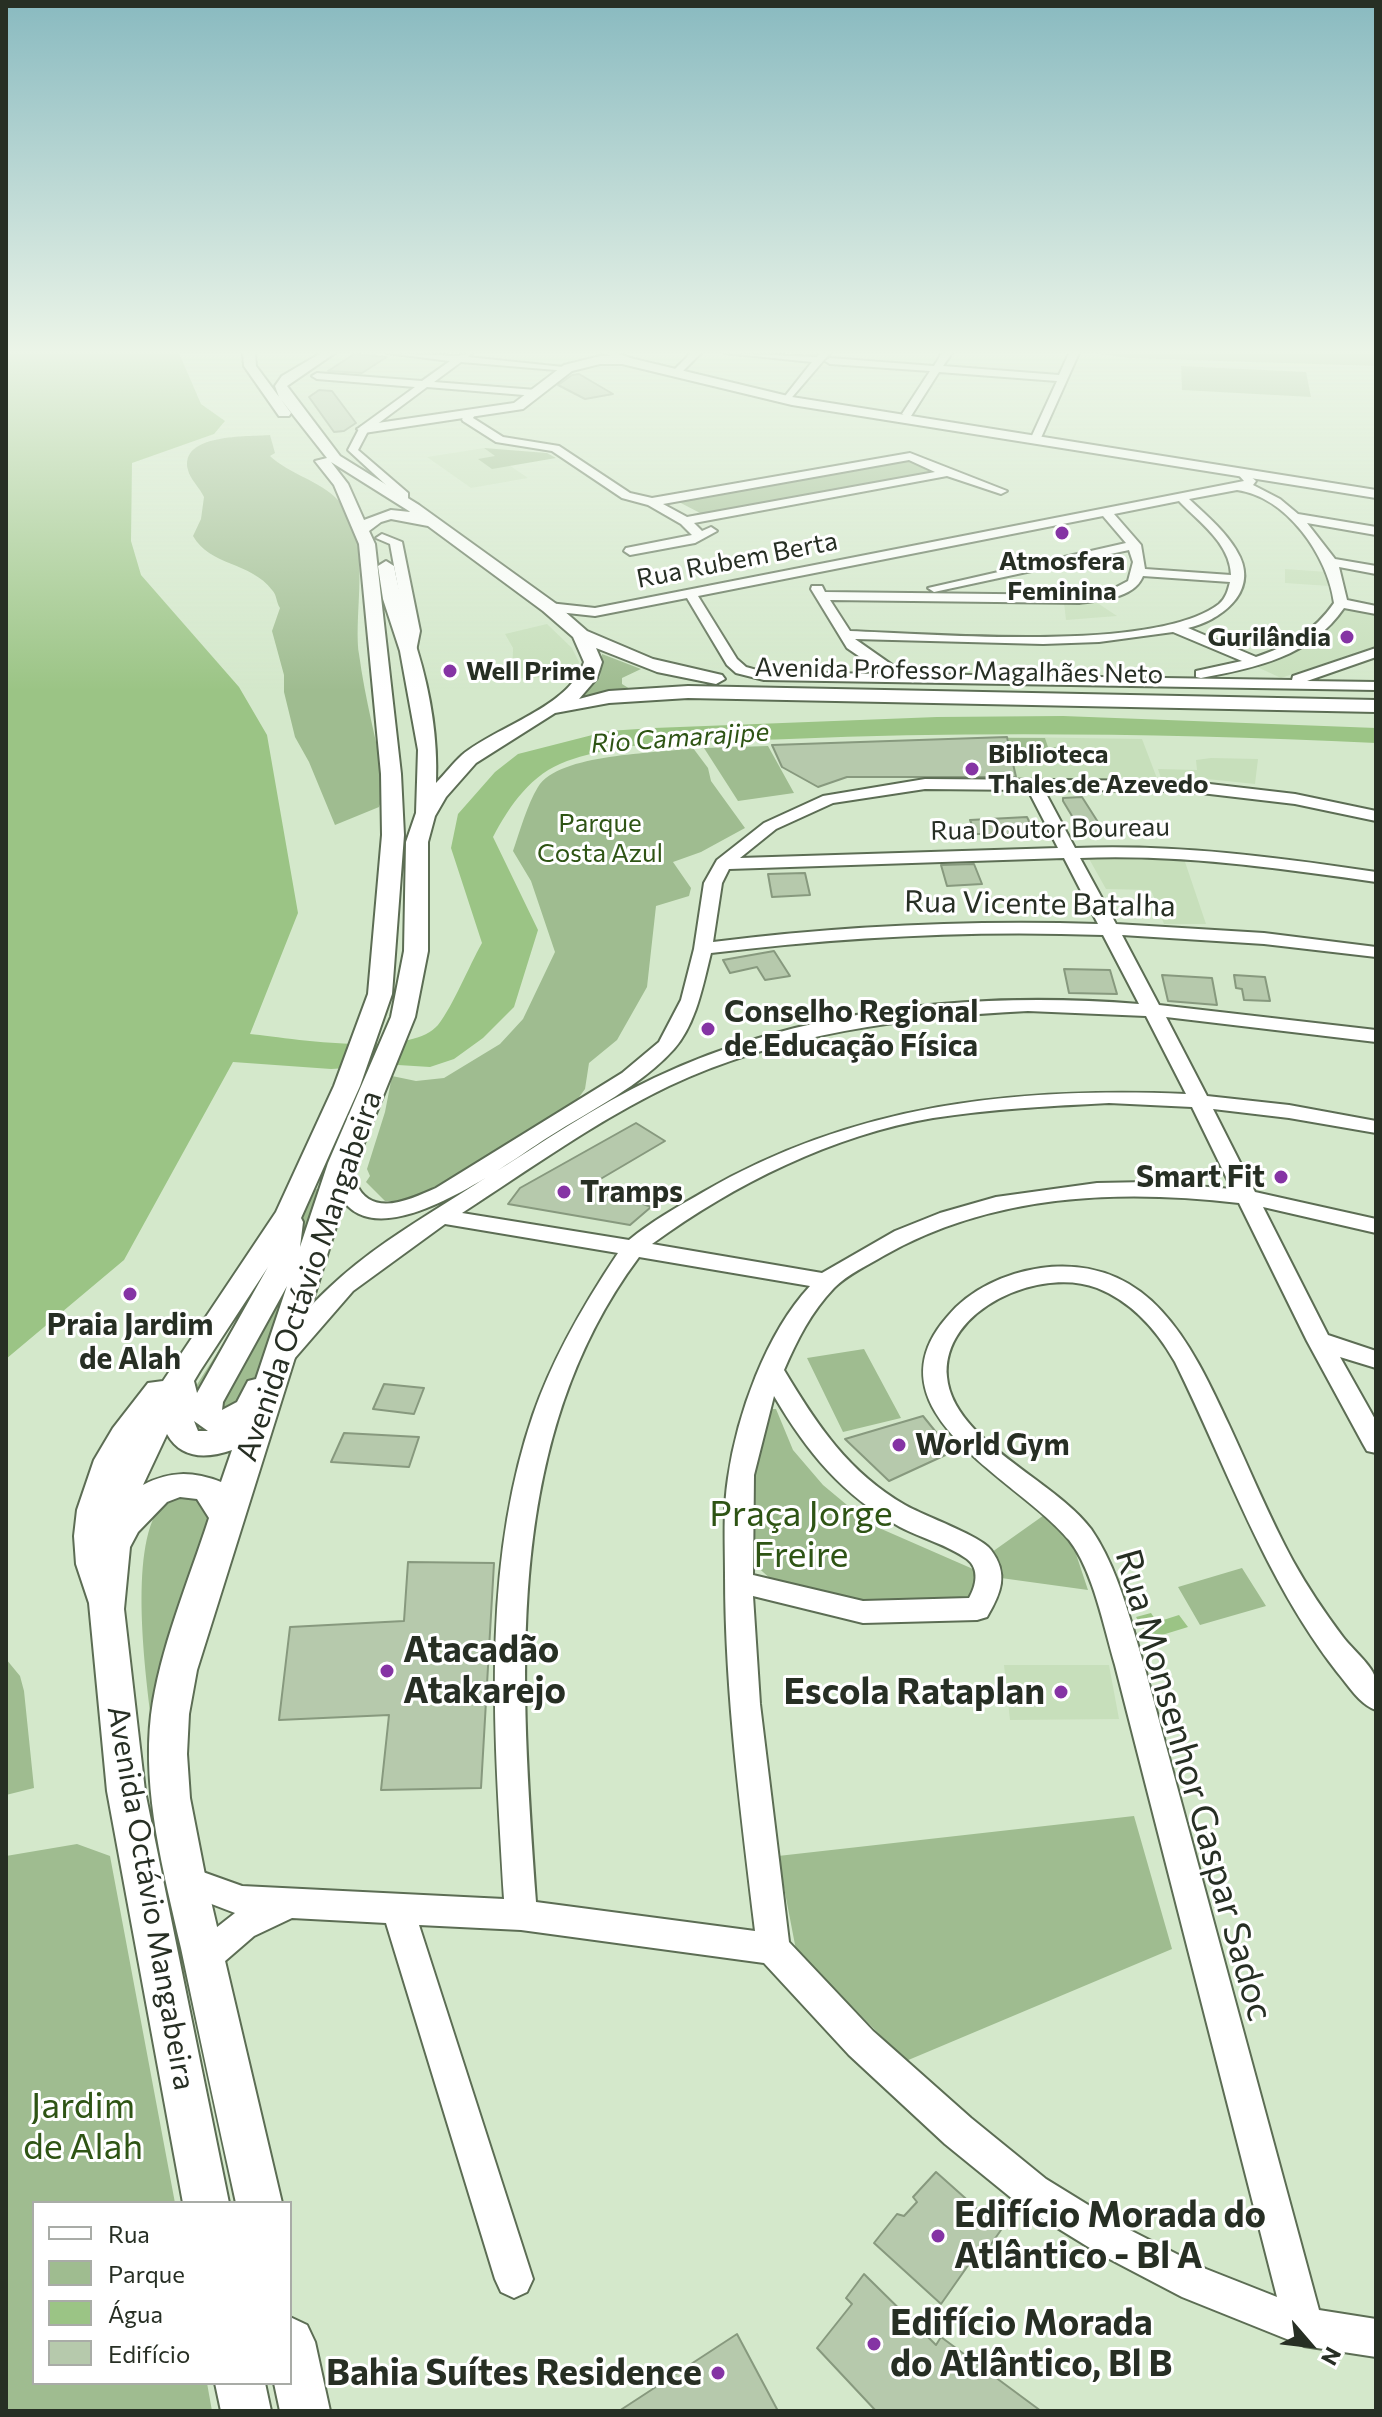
<!DOCTYPE html>
<meta charset="utf-8">
<style>
body{margin:0}
#map{position:relative;width:1382px;height:2417px;overflow:hidden;background:#d4e8cb;font-family:Commissioner,sans-serif}
canvas{display:block}
.frame{position:absolute;inset:0;border:8px solid #272f24;pointer-events:none}
.legend{position:absolute;left:32px;top:2201px;width:260px;height:184px;box-sizing:border-box;background:#fff;border:2px solid #a9aca7;margin:0;padding:10px 14px;list-style:none;font-size:24px;color:#272f24}
.legend li{display:flex;align-items:center;gap:16px;height:40px}
.legend b{width:40px;border:2px solid #a9aca7}
.north{position:absolute;left:1270px;top:2305px;width:80px;height:80px;-webkit-text-stroke:6px #fff;paint-order:stroke;rotate:118deg;font-size:22px;font-weight:700;line-height:32px;text-align:center;color:#272f24}
.north::after{content:'';display:block;margin:auto;width:28px;height:36px;background:#272f24;clip-path:polygon(50% 0,100% 100%,50% 72%,0 100%)}
</style>
<div id="map">
<canvas width="1382" height="2417"></canvas>
<div class="frame"></div>
<ul class="legend">
<li><b style="height:10px;background:#fff"></b>Rua</li>
<li><b style="height:22px;background:#9fbc90"></b>Parque</li>
<li><b style="height:22px;background:#9bc485"></b>Água</li>
<li><b style="height:22px;background:#b6c9ac"></b>Edifício</li>
</ul>
<div class="north">N</div>
</div>
<script>
const c = document.querySelector('canvas').getContext('2d');
c.lineJoin = 'round';
function fill(path, color) { c.fillStyle = color; c.fill(path, 'evenodd'); }
function stroke(path, color, width, dash) { c.strokeStyle = color; c.lineWidth = width; c.lineCap = dash ? 'butt' : 'round'; c.setLineDash(dash || []); c.stroke(path); }
function label(font, color, halo, rows, align = 'center') {
  c.font = font + ' Commissioner,sans-serif'; c.lineWidth = 6; c.setLineDash([]); c.textBaseline = 'middle'; c.strokeStyle = halo; c.fillStyle = color; for (const [text, x, y, turn = 0] of rows) {
    c.save(); c.translate(x, y); c.rotate((+turn || 0) * Math.PI / 180); c.textAlign = isNaN(turn) ? turn : align; if (halo) c.strokeText(text, 0, 0); c.fillText(text, 0, 0); c.restore();
  }
}
fill(new Path2D(`
 M484 448 528 478 471 488 427 457Z
 M1285 569 1328 572 1329 586 1285 583Z
 M1096 602 1117 616 1066 620 1064 603Z
 M1343 608 1376 613V646L1281 678 1255 666 1305 647 1331 628Z
 M547 624 572 648 579 662 576 675 512 679 513 648 505 634Z
 M1007 737 1142 739 1158 781 1017 779Z
 M1211 758 1258 759 1255 784 1207 779 1206 781H1162L1158 769 1197 770 1196 760Z
 M1088 857 1184 859 1206 924H1164L1151 890 1106 889Z
 M1004 1665H1109L1119 1719 1010 1720Z`), '#c7dfbb');
fill(new Path2D(`
 M1094 353H1376V366L1128 358Z
 M1181 366 1306 372 1311 397 1182 390Z
 M270 435 275 453 270 456C289 474 320 481 337 499 374 538 353 608 359 654 365 699 377 744 386 787L379 807 335 825 309 762 295 737 284 692V675L272 631 280 608C276 602 277 595 272 590 251 562 210 566 193 536L201 519 204 497C200 488 190 479 188 470 179 433 248 437 270 435Z
 M484 448 547 453 556 458 492 469 478 459 495 456Z
 M908 457 935 472 702 514 675 500Z
 M602 654 641 669 622 678V684L630 689 576 700 600 677Z
 M1008 738H1045L1048 747H1060L1064 759 1014 758Z
 M768 746 794 793 738 801 704 748Z
 M693 748 708 768 711 781 745 828 701 852 673 862 691 888 689 896 656 906 647 987 617 1040 589 1063 585 1089 574 1104 432 1192 407 1201H385L366 1182 370 1176 367 1169 385 1112 392 1076 416 1081 444 1078 500 1044 523 1019 555 952 531 881 513 851C520 831 527 805 538 787 559 753 656 754 693 748Z
 M316 1189H322L246 1415 202 1438 185 1430 189 1397 292 1236Z
 M864 1349 901 1418 843 1432 807 1358Z
 M765 1409H776L793 1450 823 1485 847 1505 870 1524 973 1569 980 1582 969 1600 864 1603 774 1582 752 1562 748 1500Z
 M186 1493 199 1496 211 1512 151 1719C145 1669 128 1541 163 1503 168 1498 179 1496 186 1493Z
 M1047 1513 1070 1536 1088 1590 1001 1578 992 1552Z
 M1242 1568 1266 1606 1200 1625 1178 1587Z
 M6 1659 20 1676 24 1691 34 1788 6 1795Z
 M1134 1816 1172 1949 906 2061 796 1950 778 1856Z
 M77 1844 110 1856 175 2203H34V2383H207L212 2411H6V1856Z`), '#9fbc90');
fill(new Path2D(`
 M6 353H179L201 404 225 421 214 434 132 463 131 541 141 575 239 687 267 735 298 913 250 1034C290 1038 409 1059 438 1025 453 1006 469 966 482 943L451 848 458 814 495 772 518 754 608 731 654 728 937 717 1063 716 1376 728V743C1180 734 985 731 789 739 717 742 636 737 567 761 531 774 510 805 493 837L538 930 514 1007 483 1038 454 1059 430 1067 398 1065 331 1069 233 1062 124 1260 6 1359Z
 M1151 1613 1157 1622 1179 1615 1188 1627 1149 1639 1136 1617Z`), '#9bc485');
const building = new Path2D(`
 M354 354 387 357 362 373 328 371Z
 M579 374 613 394 585 399 558 385 572 375Z
 M319 390 332 391 356 423 344 431 334 432 309 397Z
 M1007 737 1016 777H847L818 787 782 767 772 745Z
 M1082 797 1103 830H1101L1104 834 1084 836 1063 801V798Z
 M1027 817 1035 834H976L970 820Z
 M974 864 982 884 947 886 941 865Z
 M805 873 810 895 772 897 768 874Z
 M774 951 790 976 765 980 757 967 730 973 723 960Z
 M1064 969 1110 970 1117 994 1069 993Z
 M1162 975 1212 978 1217 1005 1168 1001Z
 M1234 975 1265 977 1270 1001 1244 1000 1242 989 1236 988Z
 M636 1123 665 1141 592 1184 651 1207 630 1225 508 1204 520 1188Z
 M384 1384 424 1388 414 1414 373 1409Z
 M923 1416 952 1452 889 1481 845 1439Z
 M344 1433 419 1437 409 1467 331 1462Z
 M408 1562 494 1563 481 1788 381 1790 389 1715 279 1720 290 1627 404 1621Z
 M936 2172 1001 2230 980 2260 974 2257 941 2304 874 2243 897 2214 904 2216 917 2202 913 2197Z
 M864 2274 936 2345 941 2337 1041 2411H876L817 2348 852 2304 846 2298Z
 M737 2334 778 2411H619Z`);
fill(building, '#b6c9ac');
stroke(building, '#87997e', 2);
const minor = new Path2D(`
 M387 353 457 356 472 353 468 357 573 368 568 371 461 362 434 382 536 390 541 393 536 396 427 387 368 431 358 450 408 493V500L402 503 396 500 398 496 348 450 360 427 415 387 317 379 312 376 317 373 422 381 450 361Z
 M603 353H617L640 362 635 365Z
 M691 353H701L679 375H673V371Z
 M725 353 817 357 820 353H830L787 403 782 400 812 362Z
 M942 353H952L943 366 1059 375 1069 353H1079L1040 440 1035 443 1030 440 1057 381 939 372 911 416 907 417 902 414 930 371 830 364 825 361 830 358 934 366Z
 M469 411H477L473 418 503 437 559 446 630 493 652 498 910 453 1007 491 1001 494 947 476 694 523 702 531 711 527 717 531 695 543 630 555 624 551 626 548 692 535 681 524 648 505 622 498 552 451 496 442 463 421 462 419ZM909 460 935 472 687 517 663 504Z
 M1242 469 1256 481 1253 485 1280 499 1298 514 1376 527V535L1307 523 1335 559 1376 566V574L1339 567 1347 600 1376 606V614L1344 608C1311 656 1256 668 1201 678L1196 677V671L1242 661 1173 632 1099 642 1043 644 855 639 905 674 1292 680 1293 676 1376 648V657L1307 681 1376 682V690L764 680 736 673 727 665 687 598 595 616 549 611 542 607 549 603 595 608 1244 481 1236 472ZM1237 490C1287 497 1328 556 1334 603 1314 632 1288 646 1256 657L1188 628C1219 621 1257 594 1240 557 1229 534 1207 516 1189 499ZM1179 501C1199 522 1230 543 1231 575L1145 569 1141 545 1114 514ZM1103 516 1126 543 928 588 934 592 1129 550 1133 562 1128 581 1109 591 1079 595 825 592 822 586H812L811 589 847 648 885 674 764 672 746 667 737 659 698 596ZM1143 576 1230 582C1228 590 1226 598 1219 604 1155 653 933 634 850 631L830 600 1079 603C1100 600 1134 599 1143 576Z
 M382 534 402 542 420 631 416 651 409 655 402 651 406 631 390 544 376 538Z
 M925 779 1184 781 1295 794 1376 811V821L1295 804 1184 791 1044 790 1075 848C1176 844 1276 857 1376 872V882C1278 868 1180 854 1080 858L1116 924 1264 933 1376 947V957L1264 944 1122 935 1159 1005 1376 1030V1042L1166 1017 1207 1096 1289 1105 1376 1121V1133L1289 1118 1213 1109 1255 1192 1376 1219V1233L1263 1207 1328 1335 1376 1351V1368L1340 1357 1376 1421V1453L1367 1451 1363 1444 1307 1341 1239 1203C1118 1189 993 1194 885 1255 868 1265 848 1274 834 1288 811 1312 797 1340 784 1370 817 1425 848 1472 905 1505 924 1516 981 1536 991 1550 1009 1574 1001 1593 987 1617L977 1620 863 1623 753 1596 760 1704 789 1942 873 2031 971 2118 1046 2179 1124 2227 1206 2269 1277 2297 1115 1665C1104 1628 1093 1570 1069 1540 1020 1480 864 1412 947 1317 970 1289 1006 1273 1041 1268 1149 1254 1191 1343 1229 1425 1250 1470 1269 1517 1293 1561 1308 1588 1325 1613 1343 1637 1352 1649 1373 1666 1376 1680 1378 1689 1376 1701 1376 1710 1359 1704 1349 1686 1337 1672 1264 1578 1227 1467 1175 1362 1156 1329 1132 1302 1097 1288 1041 1266 941 1309 947 1377 953 1441 1055 1480 1091 1529 1118 1568 1130 1620 1144 1665L1319 2310 1376 2319V2357L1304 2346 1182 2297 1098 2253 1020 2205 945 2144 849 2055 764 1963 521 1930 419 1925 533 2279 527 2292 514 2298 501 2292 495 2279 386 1923 292 1918 254 1936 217 1968 205 1973 193 1968 189 1957 193 1946 235 1913 175 1890 170 1880 175 1870 186 1866 242 1886 504 1899C495 1739 480 1570 533 1415 553 1357 584 1304 618 1253L445 1224 353 1291 294 1359 285 1361 276 1359 273 1353 276 1347C293 1327 309 1306 329 1288 375 1244 433 1212 487 1177 542 1143 595 1106 654 1078 803 1007 977 991 1139 1004L1103 935C972 930 841 937 711 953 703 985 696 1024 674 1049 641 1086 591 1110 550 1136 501 1167 344 1288 331 1163L334 1158H350C354 1166 353 1175 356 1183 371 1219 411 1199 436 1188L622 1073 659 1042 681 1000 694 949 704 883 717 860 764 823 823 796ZM925 789 1028 790 1058 848 740 858 776 829 833 803ZM1064 858 1098 924C969 920 841 926 713 942L722 883 729 869ZM1028 1011 1146 1016 1186 1094C1014 1087 856 1104 705 1191 679 1206 652 1221 629 1240L462 1213C530 1169 596 1121 669 1086 782 1033 905 1017 1028 1011ZM1109 1103 1192 1107 1232 1189 1148 1182 1097 1183 996 1197 940 1213 895 1231 822 1273 652 1244C734 1184 833 1135 933 1118 992 1109 1050 1106 1109 1103ZM639 1257 810 1286C766 1333 737 1415 728 1478 723 1510 725 1543 725 1575 725 1694 741 1813 755 1931L536 1902C521 1684 500 1443 639 1257ZM774 1396C807 1452 842 1495 900 1527 921 1538 948 1545 967 1559 980 1569 976 1586 969 1598L863 1601 753 1575 754 1475Z`);
const major = new Path2D(`
 M243 353H255L256 366 291 413 289 416H279L244 366Z
 M321 353H335L287 386 340 456 419 505 555 603 587 631 653 659 722 675 725 679 716 684 657 672 596 648 602 662 597 678 579 699 609 691 688 686 1376 700V712L688 698 609 703 555 713 476 763 446 797 435 816 428 842V951L415 1017 356 1163 197 1670 189 1714 187 1754 190 1798 206 1880 282 2203H236C217 2118 199 2033 181 1948 164 1873 142 1793 151 1715 159 1650 189 1580 209 1518L197 1499 180 1497 167 1502 138 1532 130 1547 124 1609 145 1791 229 2203H183L107 1791 89 1603 76 1564 74 1536 77 1510 94 1460 113 1428 148 1383 163 1381 276 1212 334 1086 368 994 382 835 381 774 359 544 334 485 315 461 327 458 279 397 275 386 282 376ZM331 462 409 511 410 512 391 510 364 520 348 484ZM391 519 428 526 543 611 573 637 584 662C570 707 497 726 462 755 453 763 445 774 436 783 438 739 430 691 417 649 408 621 399 595 394 566L386 561 378 566 383 599 400 651 418 750 416 813 406 842 404 951 391 1017 328 1163 300 1247 303 1222 301 1218 360 1086 392 994 404 835 401 774 375 544 369 531 381 522ZM268 1267 197 1393 194 1381 200 1371ZM287 1286 256 1379 248 1381 237 1402 222 1410 223 1402ZM194 1421 208 1431H198ZM167 1434C181 1459 206 1459 232 1450L221 1482C192 1471 170 1471 143 1485Z
 M600 356H622L792 397 1376 490V498L792 405 622 364H600L572 371 523 409 364 433 357 429 364 425 514 403 564 365Z
 M290 2317 307 2325 315 2342 330 2411H280L274 2383H290Z
 M215 2383H265L271 2411H221Z`);
stroke(minor, '#5c6d54', 4);
stroke(major, '#5c6d54', 4);
fill(minor, '#fff');
fill(major, '#fff');
const sky = c.createLinearGradient(0, 0, 0, 691);
sky.addColorStop(0, '#89bac0');
sky.addColorStop(0.51, '#ecf5e8');
sky.addColorStop(1, '#ecf5e800');
c.fillStyle = sky;
c.fillRect(0, 0, 1382, 691);
for (const [x, y, r, color] of [
 [1062,533,8,"#8534a4"],
 [1347,637,8,"#8534a4"],
 [450,671,8,"#8534a4"],
 [972,769,8,"#8534a4"],
 [708,1029,8,"#8534a4"],
 [1281,1177,8,"#8534a4"],
 [564,1192,8,"#8534a4"],
 [130,1294,8,"#8534a4"],
 [899,1445,8,"#8534a4"],
 [387,1671,8,"#8534a4"],
 [1061,1692,8,"#8534a4"],
 [938,2236,8,"#8534a4"],
 [874,2344,8,"#8534a4"],
 [718,2373,8,"#8534a4"]
]) { const dot = new Path2D(); dot.arc(x, y, r, 0, 2 * Math.PI); c.fillStyle = color; c.fill(dot); stroke(dot, '#fff', 3); }
label('26px', '#272f24', '#fff', [
 ["Rua Rubem Berta",737,560,-11],
 ["Avenida Professor Magalhães Neto",959,671,1],
 ["Rua Doutor Boureau",1050,829,-1]
]);
label('bold 26px', '#272f24', '#fff', [
 ["Atmosfera",1062,561,"center"],
 ["Feminina",1062,591,"center"],
 ["Gurilândia",1331,637,"right"],
 ["Well Prime",466,671],
 ["Biblioteca",988,754],
 ["Thales de Azevedo",988,784]
], 'left');
label('italic 26px', '#2e5414', '#fff', [
 ["Rio Camarajipe",680,738,-4]
]);
label('26px', '#2e5414', '#fff', [
 ["Parque",600,823],
 ["Costa Azul",600,853]
]);
label('30px', '#272f24', '#fff', [
 ["Rua Vicente Batalha",1040,904,1],
 ["Avenida Octávio Mangabeira",309,1276,-71],
 ["Avenida Octávio Mangabeira",151,1898,80]
]);
label('bold 30px', '#272f24', '#fff', [
 ["Conselho Regional",724,1012],
 ["de Educação Física",724,1046],
 ["Smart Fit",1265,1177,"right"],
 ["Tramps",580,1192],
 ["Praia Jardim",130,1325,"center"],
 ["de Alah",130,1359,"center"],
 ["World Gym",915,1445]
], 'left');
label('36px', '#2e5414', '#fff', [
 ["Praça Jorge",801,1514],
 ["Freire",801,1555],
 ["Jardim",83,2106],
 ["de Alah",83,2147]
]);
label('bold 36px', '#272f24', '#fff', [
 ["Atacadão",403,1650],
 ["Atakarejo",403,1691],
 ["Escola Rataplan",1045,1692,"right"],
 ["Edifício Morada do",954,2215],
 ["Atlântico - Bl A",954,2256],
 ["Edifício Morada",890,2323],
 ["do Atlântico, Bl B",890,2364],
 ["Bahia Suítes Residence",702,2373,"right"]
], 'left');
label('36px', '#272f24', '#fff', [
 ["Rua Monsenhor Gaspar Sadoc",1194,1785,74]
]);
</script>
